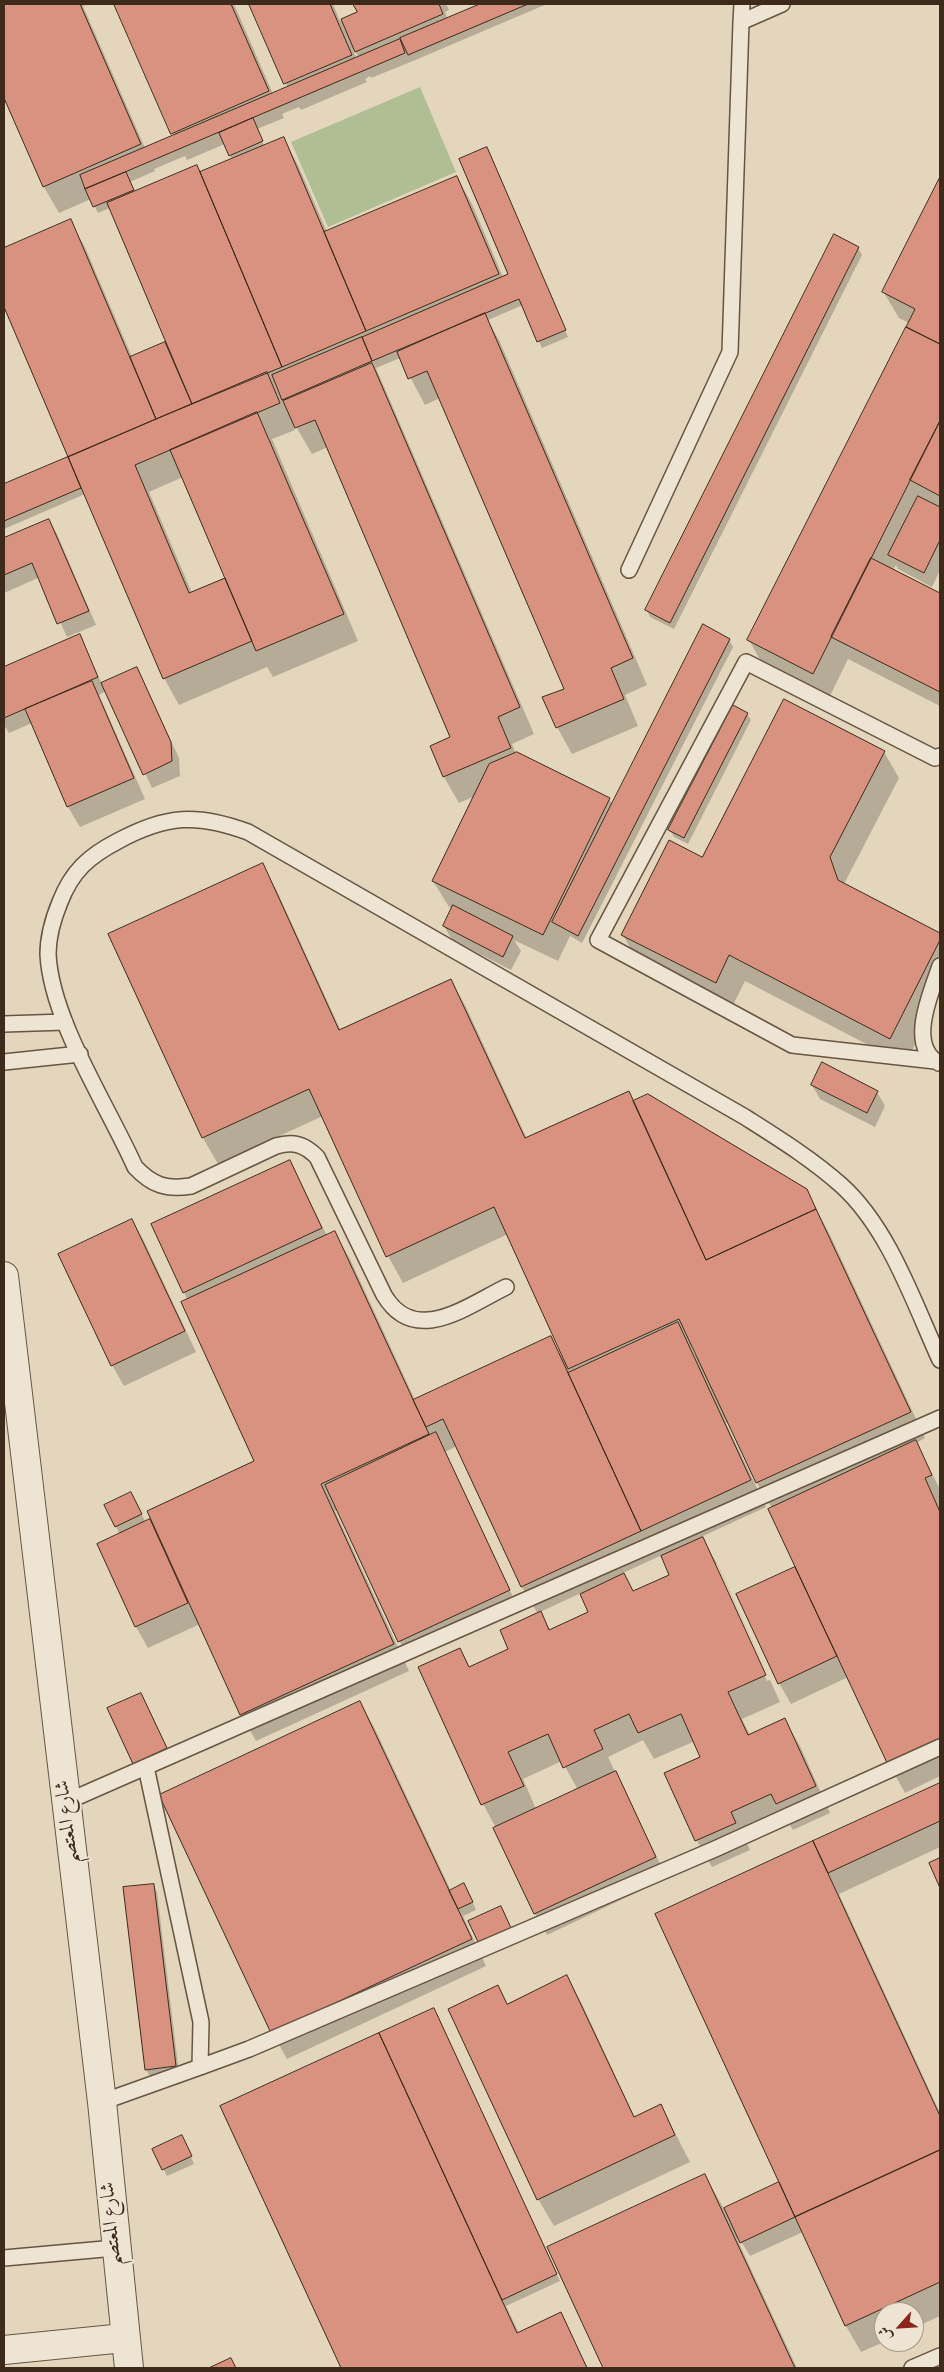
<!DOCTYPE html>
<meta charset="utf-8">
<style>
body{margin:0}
#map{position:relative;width:944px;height:2372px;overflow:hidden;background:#e3d6bc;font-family:"Sorts Mill Goudy",Amiri,serif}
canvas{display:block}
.frame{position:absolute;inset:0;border:5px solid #3e2a1a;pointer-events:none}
.north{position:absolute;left:874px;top:2302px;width:50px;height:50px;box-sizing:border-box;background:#ede4d3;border:1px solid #a79a89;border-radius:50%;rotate:244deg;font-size:14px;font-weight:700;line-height:20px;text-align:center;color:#3e2a1a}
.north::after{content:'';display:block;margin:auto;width:18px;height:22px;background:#8f2418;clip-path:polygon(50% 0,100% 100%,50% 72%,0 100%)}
</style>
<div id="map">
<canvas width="944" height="2372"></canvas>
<div class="frame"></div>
<div class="north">ش</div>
</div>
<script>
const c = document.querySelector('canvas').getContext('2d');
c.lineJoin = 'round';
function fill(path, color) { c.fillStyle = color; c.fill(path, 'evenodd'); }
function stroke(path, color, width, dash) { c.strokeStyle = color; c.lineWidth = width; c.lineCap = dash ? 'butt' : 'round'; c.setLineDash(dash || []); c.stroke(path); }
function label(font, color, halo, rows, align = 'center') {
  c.font = font + ' "Sorts Mill Goudy",Amiri,serif'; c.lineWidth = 4; c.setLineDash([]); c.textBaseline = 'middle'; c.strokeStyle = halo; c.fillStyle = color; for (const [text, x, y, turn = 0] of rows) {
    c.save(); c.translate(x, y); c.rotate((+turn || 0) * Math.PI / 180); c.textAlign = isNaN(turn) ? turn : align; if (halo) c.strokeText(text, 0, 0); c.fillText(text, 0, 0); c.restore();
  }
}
fill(new Path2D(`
 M420 87 456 172 328 227 291 142Z`), '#b0be94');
fill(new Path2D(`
 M4 4H89L83 6 145 148 174 136 115 4H234L273 94 288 88 251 4H333L340 21 358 13 354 4H446L449 10 445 12 448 19 477 6 476 4H547L413 61 371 78 370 76 365 79 367 82 301 110 299 107 282 114 284 118 257 129 264 146 283 138 298 165 327 232 457 177 472 204 503 277 510 274 487 148 568 337 542 348 523 305 488 320 500 342 647 685 625 695 638 726 572 754 557 727 566 689 440 398 425 405 400 358 376 368 534 734 512 744 516 754 609 799 613 805 729 640 733 647 582 943 570 936 558 961 514 940 521 951 511 970 452 940 444 926 452 909 449 907 433 881 475 796 459 803 444 777 452 738 328 447 312 454 294 423 295 430 272 439 358 641 273 677 267 667 179 705 164 678 85 494 4 529V486L67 459 71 465 72 464 4 304V249L70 221 85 247 132 357 165 343 170 349 110 208 98 213 91 199 59 213 44 187 4 95ZM354 49 359 58 357 59 353 50ZM225 144 232 159 200 173 135 193 130 182 155 171 154 169 185 156 187 160ZM183 477 226 578 192 593 149 492Z
 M940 180V570L932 587 898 569 896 565 893 570 940 594V706L848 659 828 700 764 667 749 640 909 323 899 318 883 291Z
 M858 248 862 255 674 629 650 617 647 610Z
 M49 520 57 534 96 625 67 637 40 577 4 593V539Z
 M79 636 102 684 137 668 179 758 180 776 152 788 106 691 99 695 145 799 80 827 68 807 32 723 9 733 4 725V669Z
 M747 714 751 720 688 844 674 837 670 830Z
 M884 752 899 778 844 884 940 935V996L905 1064 745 981 731 1009 638 962 623 935 703 859Z
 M262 865 277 891 341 1031 451 980 466 1007 527 1139 634 1102 806 1189 831 1237 925 1438 916 1443 940 1489V1776L905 1793 890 1766 848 1677 791 1704 779 1683 738 1595 797 1567 772 1508 757 1483 728 1422 726 1423 766 1507 701 1537 718 1565 780 1702 742 1719 750 1735 784 1719 800 1746 830 1813 793 1830 787 1820 745 1839 750 1850 712 1867 697 1841 666 1773 702 1757 695 1741 654 1759 643 1740 608 1757 667 1878 547 1935 535 1914 496 1828 483 1804 460 1650 470 1668 510 1649 538 1614 522 1587 457 1446 445 1452 513 1597 403 1648 338 1509 335 1511 409 1671 256 1741 241 1715 200 1624 148 1648 136 1627 98 1545 120 1535 116 1526 135 1501 146 1523 154 1528 256 1462 184 1292 290 1161 327 1236 335 1233 350 1259 415 1400 550 1337 564 1360H565L508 1234 403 1283 388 1256 323 1116 218 1164 203 1138 110 935ZM693 1346 697 1354 695 1355 691 1347ZM662 1555 671 1575 634 1592 623 1573ZM714 1564H717L770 1680 767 1681ZM581 1593 590 1613 551 1631 540 1612ZM562 1761 578 1790 536 1809 523 1779Z
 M812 1085 877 1092 885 1106 875 1127 820 1099Z
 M132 1220 144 1241 196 1352 124 1386 112 1365Z
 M141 1694 174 1763 143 1778 109 1709Z
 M360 1702 375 1729 451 1891H468L476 1910 463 1916 486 1966 287 2059 272 2032Z
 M940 1784V1847L839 1894 940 2113V2316L914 2328V2312H884V2342L861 2352 846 2326 803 2232 750 2256 739 2238 737 2239 797 2368H605L549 2247 705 2175 724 2209 780 2183 657 1915Z
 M153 1885 157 1892 179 2073 150 2076 146 2070Z
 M567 1977 582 2004 635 2118 661 2106 690 2162 554 2226 538 2199 498 1987 508 2005Z
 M438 2016 560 2281 506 2306 519 2333 560 2314 588 2368H343L222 2107Z
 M185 2143 194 2164 167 2176 153 2150Z`), '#0003');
const building = new Path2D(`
 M4 4H80L141 144 43 187 4 98Z
 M114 4H231L269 91 171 134Z
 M249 4H330L352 55 284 84Z
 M353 4H439L443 14 355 52 341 19 357 12Z
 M480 4H528L408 55 400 38Z
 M400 39 405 53 85 189 80 175Z
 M253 118 263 141 229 156 219 133Z
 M284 137 366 331 282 367 200 172Z
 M487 147 566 330 537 342 519 299 372 361 362 337 508 274 459 159Z
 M197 165 282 367 192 404 107 203Z
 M126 172 134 190 93 207 85 189Z
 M457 176 499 274 366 331 324 232Z
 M940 177V344L906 327 915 309 882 292Z
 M71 219 156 419 68 457 4 307V248Z
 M834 234 859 247 670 623 645 610Z
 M485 313 633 658 611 668 624 699 556 728 542 697 564 689 427 371 408 379 397 352Z
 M906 327 940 344V421L813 674 747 640Z
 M362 337 372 361 282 400 272 375Z
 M165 342 192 404 156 419 130 357Z
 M372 363 520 707 498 717 511 748 443 777 430 746 450 737 315 420 295 428 283 401Z
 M267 372 280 403 135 465 189 593 225 578 252 641 163 679 68 457Z
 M257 412 344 614 256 651 170 450Z
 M940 421V496L910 480Z
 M68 457 81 488 4 521V484Z
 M918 496 940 507V540L924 573 888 555Z
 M49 519 89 611 57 624 32 563 4 575V538Z
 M871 558 940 593V692L831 637Z
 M703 624 730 639 578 936 552 922Z
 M80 634 98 677 4 718V667Z
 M137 667 171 742 172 761 143 775 101 683Z
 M92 681 134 778 67 807 25 709Z
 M784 699 885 751 830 857 838 880 940 933V940L890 1039 729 955 716 983 621 935 669 840 702 857Z
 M733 705 748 713 684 838 668 830Z
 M517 752 610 798 543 935 432 881 489 764Z
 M263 863 339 1030 451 979 525 1138 629 1091 706 1260 816 1209 911 1412 756 1483 679 1319 568 1369 494 1207 386 1257 309 1089 202 1138 108 934Z
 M453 905 513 936 503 957 443 926Z
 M822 1062 878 1091 867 1113 811 1085Z
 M648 1094 807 1189 816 1209 706 1260 633 1101Z
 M290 1160 322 1228 183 1293 151 1224Z
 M132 1219 185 1331 111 1366 58 1254Z
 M335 1231 429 1434 321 1484 394 1644 240 1715 147 1511 254 1461 181 1302Z
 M678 1322 751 1480 641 1531 568 1373Z
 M551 1336 641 1531 521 1587 443 1419 426 1427 413 1400Z
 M436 1432 510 1590 398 1642 325 1485Z
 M916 1440 932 1475 925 1478 940 1512V1743L889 1767 768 1509Z
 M131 1492 142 1514 115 1527 104 1505Z
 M150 1519 188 1603 135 1627 97 1544Z
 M703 1537 766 1675 728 1692 748 1735 785 1718 816 1786 776 1804 771 1794 731 1812 736 1823 695 1841 664 1773 700 1757 681 1714 638 1733 629 1714 594 1730 603 1749 563 1768 548 1734 508 1752 524 1786 481 1805 418 1667 460 1648 469 1667 508 1649 500 1630 541 1611 549 1630 588 1612 580 1594 624 1573 633 1591 669 1575 661 1556Z
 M795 1567 837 1656 778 1684 736 1594Z
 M141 1693 167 1748 133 1764 107 1708Z
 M360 1701 472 1939 271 2033 159 1795Z
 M616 1771 656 1857 534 1914 493 1828Z
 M940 1783V1821L828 1873 813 1841Z
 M813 1841 940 2116V2150L795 2217 655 1914Z
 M940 1858V1888L929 1863Z
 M464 1883 473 1902 458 1909 449 1891Z
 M154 1884 176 2066 145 2070 123 1887Z
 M501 1906 511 1928 479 1944 468 1921Z
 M567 1975 634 2117 661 2104 675 2135 537 2200 448 2009 498 1985 507 2004Z
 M434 2008 557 2274 502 2300 379 2033Z
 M379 2033 517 2333 561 2312 587 2368H341L220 2106Z
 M182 2135 192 2156 162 2170 152 2149Z
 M940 2150V2282L845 2326 795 2217Z
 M705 2174 795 2368H603L547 2247Z
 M779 2182 795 2217 740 2243 724 2208Z
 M231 2358 236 2368H209Z`);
fill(building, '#d9927f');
stroke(building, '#3e2a1a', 1);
const lane = new Path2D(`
 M741 22 742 4
 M629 570 730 352 741 22 782 4
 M4 1024 65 1022
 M935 1061 792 1045 598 940 746 662 935 758 940 756
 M4 1062 80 1054
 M939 1063C906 1046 932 991 940 966
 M506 1287C467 1306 415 1347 384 1295L317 1157C304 1144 293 1141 276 1146L191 1186C166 1190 152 1185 135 1167 108 1106 51 1020 48 954 48 935 53 919 60 902 72 871 89 856 118 841 166 815 197 813 248 832L745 1117C778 1138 812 1159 841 1185 889 1228 914 1303 940 1360
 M66 1802 940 1418
 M200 2067 249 2049 715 1849 940 1747
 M102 2102 200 2067 201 2022 146 1767
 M4 2258 115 2248
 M912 2368 940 2356`);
const street = new Path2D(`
 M4 1276 102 2102 129 2368
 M4 2350 124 2338`);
stroke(lane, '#675542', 18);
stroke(street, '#675542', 30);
stroke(lane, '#ede4d3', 15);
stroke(street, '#ede4d3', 28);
label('20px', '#3e2a1a', '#ede4d3', [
 ["شارع المعتصم",69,1822,-97],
 ["شارع المعتصم",113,2224,-95]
]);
</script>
